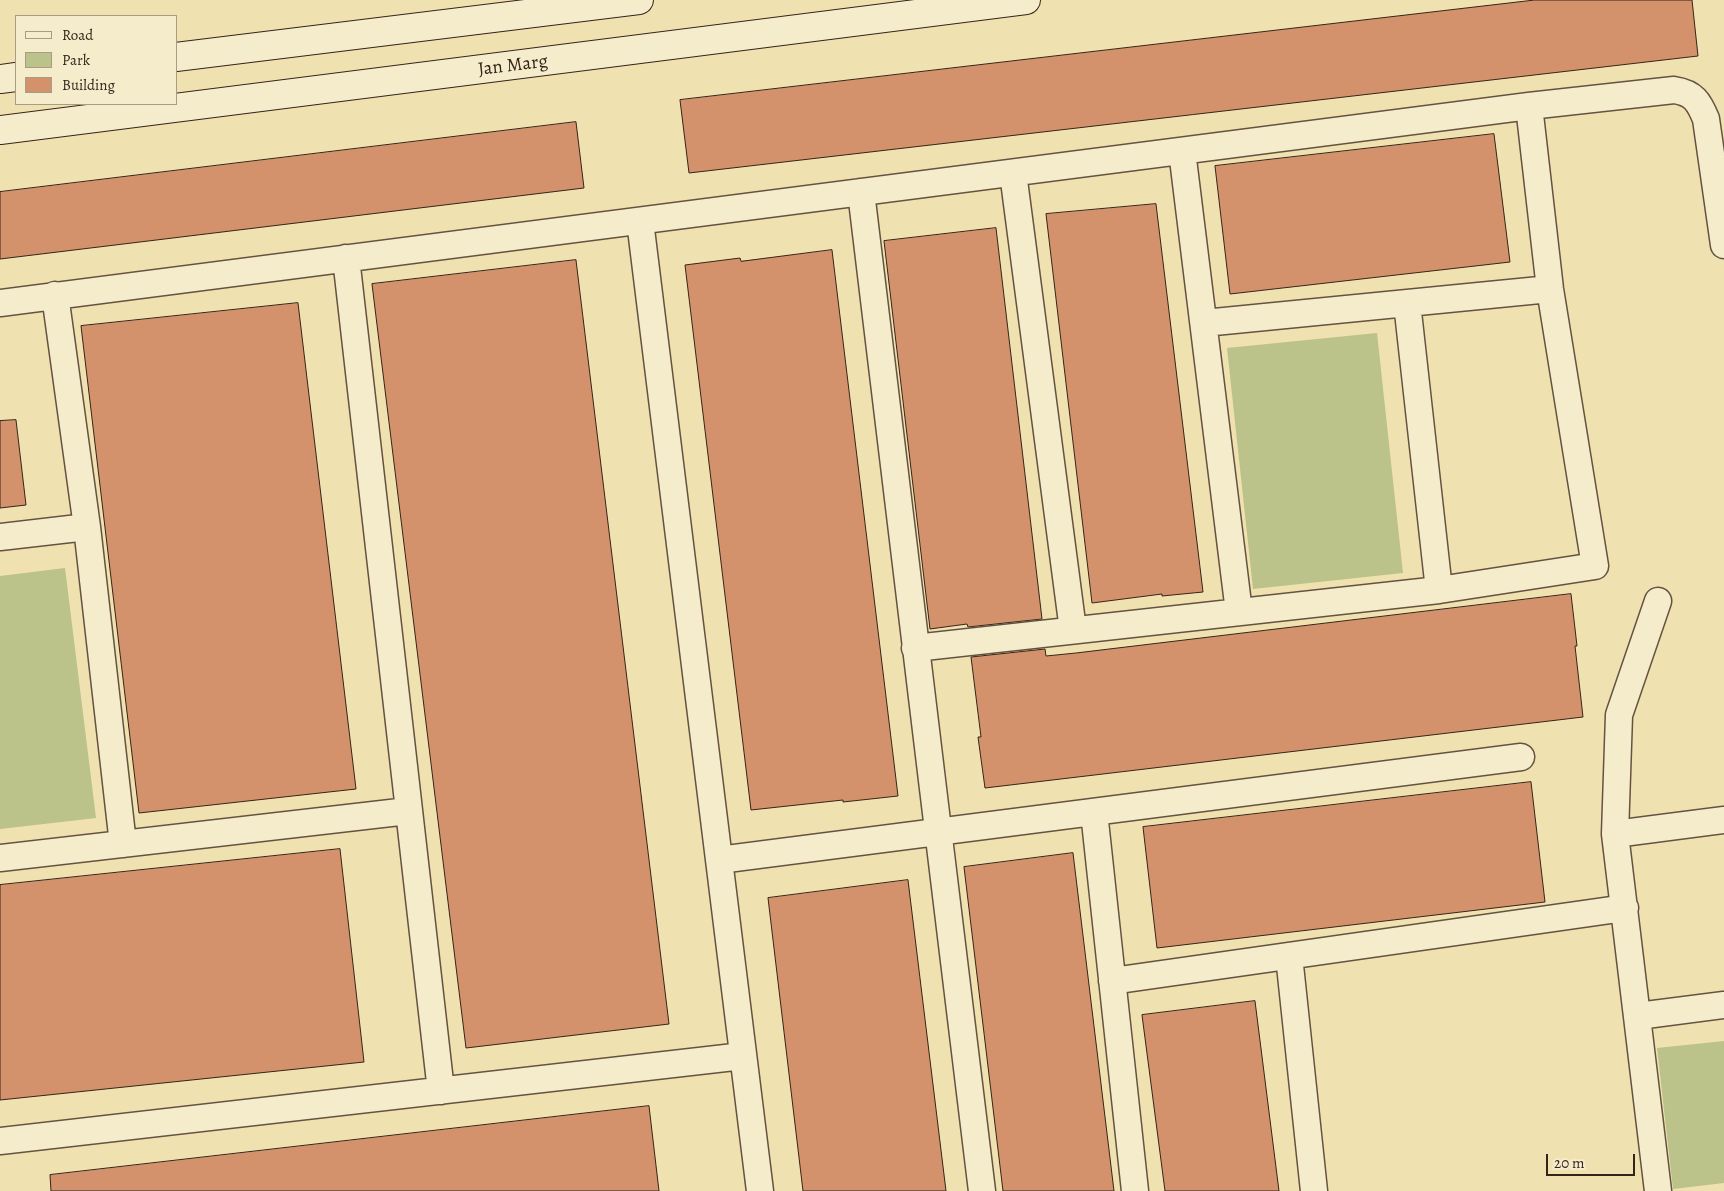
<!DOCTYPE html>
<style>
body{margin:0}
#map{position:relative;width:1724px;height:1191px;overflow:hidden;background:#f0e1b0;font-family:Alegreya,serif}
canvas{display:block}
.legend{position:absolute;left:15px;top:15px;width:162px;height:90px;box-sizing:border-box;background:#f5eccc;border:1px solid #a89c85;margin:0;padding:6px 9px;list-style:none;font-size:15px;color:#35241a}
.legend li{display:flex;align-items:center;gap:10px;height:25px}
.legend b{width:25px;border:1px solid #a89c85}
.scale{position:absolute;left:1546px;top:1154px;width:89px;height:22px;box-sizing:border-box;border:2px solid #35241a;border-top:0;padding-left:6px;font-size:15px;line-height:18px;white-space:nowrap;color:#35241a;-webkit-text-stroke:4px #f5eccc;paint-order:stroke}
</style>
<div id="map">
<canvas width="1724" height="1191"></canvas>
<ul class="legend">
<li><b style="height:6px;background:#f5eccc"></b>Road</li>
<li><b style="height:14px;background:#bbc28a"></b>Park</li>
<li><b style="height:14px;background:#d3926c"></b>Building</li>
</ul>
<div class="scale">20 m</div>
</div>
<script>
const c = document.querySelector('canvas').getContext('2d');
c.lineJoin = 'round';
function fill(path, color) { c.fillStyle = color; c.fill(path, 'evenodd'); }
function stroke(path, color, width, dash) { c.strokeStyle = color; c.lineWidth = width; c.lineCap = dash ? 'butt' : 'round'; c.setLineDash(dash || []); c.stroke(path); }
function label(font, color, halo, rows, align = 'center') {
  c.font = font + ' Alegreya,serif'; c.lineWidth = 4.5; c.setLineDash([]); c.textBaseline = 'middle'; c.strokeStyle = halo; c.fillStyle = color; for (const [text, x, y, turn = 0] of rows) {
    c.save(); c.translate(x, y); c.rotate((+turn || 0) * Math.PI / 180); c.textAlign = isNaN(turn) ? turn : align; if (halo) c.strokeText(text, 0, 0); c.fillText(text, 0, 0); c.restore();
  }
}
fill(new Path2D(`
 M1377 333 1403 573 1253 589 1227 348Z
 M65 568 96 818 0 829V576Z
 M1724 1041V1183L1673 1189 1657 1048Z`), '#bbc28a');
const building = new Path2D(`
 M1535 0H1692L1698 56 689 173 680 100Z
 M576 122 584 188 0 259V192Z
 M1494 134 1510 262 1230 294 1215 166Z
 M1156 204 1203 592 1162 596V594L1092 603 1046 214Z
 M996 228 1042 619 968 627 967 624 930 629 884 241Z
 M832 250 898 796 843 802V800L751 810 685 265 740 258 741 261Z
 M576 260 669 1024 466 1048 372 284Z
 M298 303 356 789 139 813 81 326Z
 M16 420 26 505 0 508V421Z
 M1571 594 1577 646H1575L1583 717 985 788 978 737H981L971 657 1045 649 1046 656 1076 653Z
 M1531 782 1545 902 1157 948 1143 827Z
 M340 849 364 1062 0 1100V885Z
 M1073 853 1114 1191H1003L964 867Z
 M908 880 946 1191H803L768 898Z
 M1255 1001 1279 1191H1165L1142 1015Z
 M649 1106 659 1191H51L50 1175Z`);
fill(building, '#d3926c');
stroke(building, '#35241a', 1);
const minor = new Path2D(`
 M1182 151 1239 612
 M1013 173 1073 630
 M861 192C900 525 942 858 982 1191
 M640 221 760 1191
 M346 258 441 1091
 M55 295 87 527 123 844
 M0 303 1529 106 1674 90C1694 93 1699 102 1706 119L1724 245
 M1407 303 1439 590
 M1204 323 1550 289
 M0 537 87 527
 M1658 601 1619 715 1615 834 1658 1191
 M915 648 1439 590 1595 566 1550 289 1529 106
 M1094 812 1135 1191
 M1615 834 1724 820
 M0 858 408 811
 M719 860 1521 757
 M1289 956 1314 1191
 M1112 981 1625 908
 M1638 1016 1724 1005
 M0 1141 743 1056`);
const secondary = new Path2D(`
 M176 57 639 0
 M0 79 16 77
 M0 130 1026 0`);
stroke(minor, '#645340', 29);
stroke(secondary, '#35241a', 30);
stroke(minor, '#f5eccc', 26);
stroke(secondary, '#f5eccc', 28);
label('19px', '#35241a', '#f5eccc', [
 ["Jan Marg",513,66,-7]
]);
</script>
